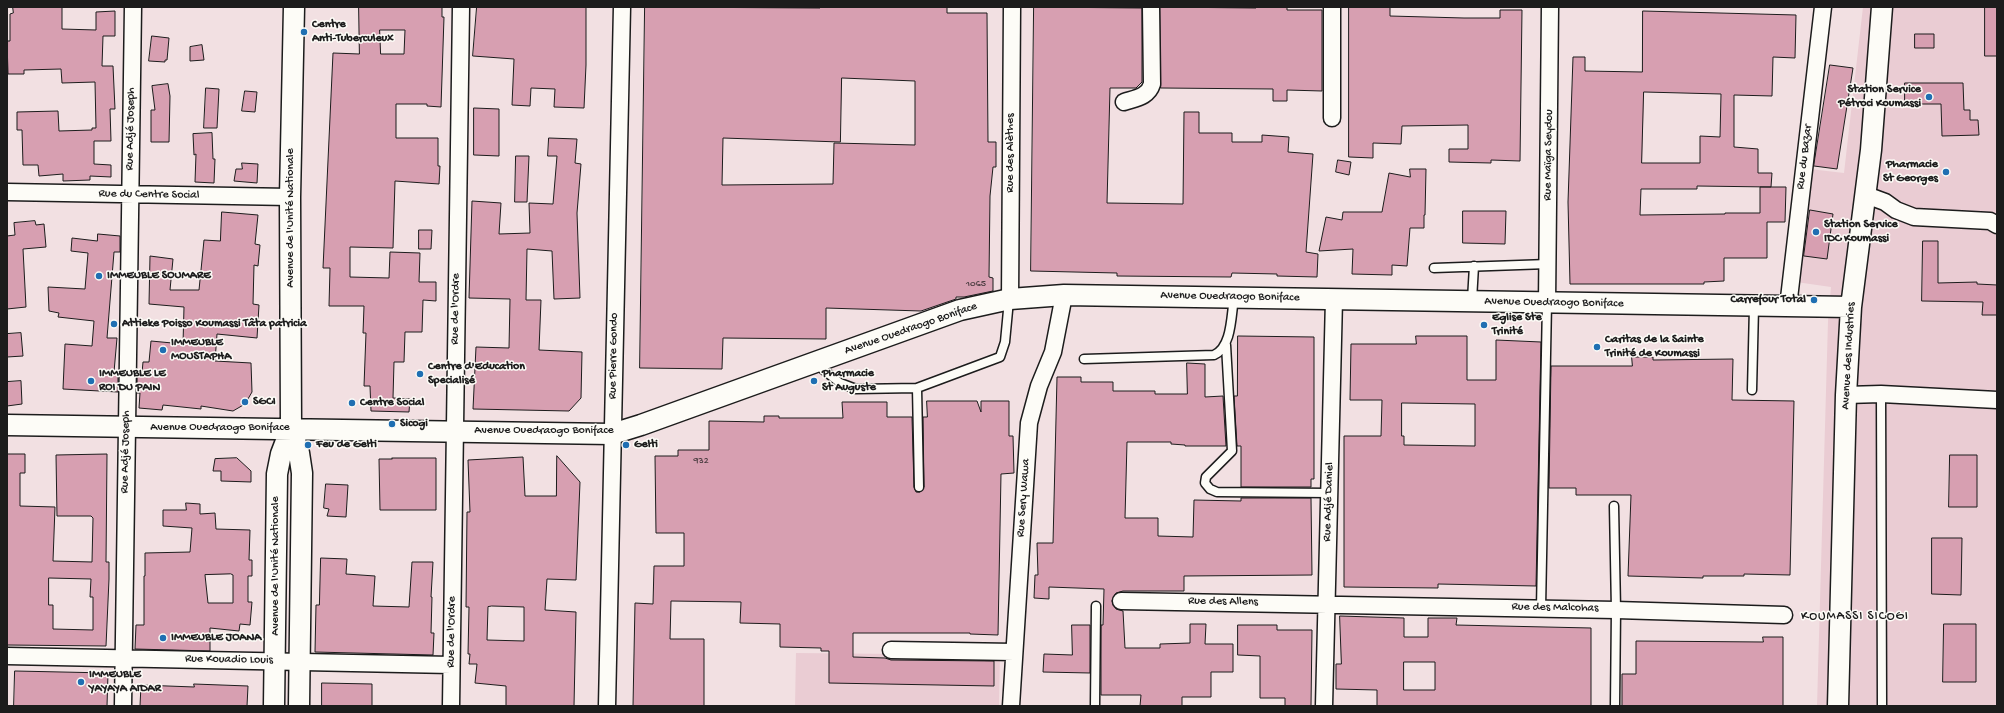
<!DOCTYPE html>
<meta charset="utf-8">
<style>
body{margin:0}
#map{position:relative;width:2004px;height:713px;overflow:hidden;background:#f2e0e2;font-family:"Gochi Hand",sans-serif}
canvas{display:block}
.frame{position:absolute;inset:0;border:8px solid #1c1c1c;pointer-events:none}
</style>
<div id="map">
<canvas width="2004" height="713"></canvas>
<div class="frame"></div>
</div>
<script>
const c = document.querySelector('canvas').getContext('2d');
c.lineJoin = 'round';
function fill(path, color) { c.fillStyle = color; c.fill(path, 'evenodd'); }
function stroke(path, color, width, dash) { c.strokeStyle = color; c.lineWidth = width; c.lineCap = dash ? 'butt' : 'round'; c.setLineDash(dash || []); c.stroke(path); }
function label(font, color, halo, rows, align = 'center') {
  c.font = font + ' "Gochi Hand",sans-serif'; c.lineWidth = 3; c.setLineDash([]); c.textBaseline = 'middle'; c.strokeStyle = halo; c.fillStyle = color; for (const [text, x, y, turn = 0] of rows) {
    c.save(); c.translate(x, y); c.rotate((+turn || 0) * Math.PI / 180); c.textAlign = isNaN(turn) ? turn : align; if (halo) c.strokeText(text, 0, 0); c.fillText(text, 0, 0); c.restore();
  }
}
fill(new Path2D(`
 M1863 7H1997V706H1817L1828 321 1831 287 1796 282 1810 169 1844 173Z
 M796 653 1000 655 999 706H795Z`), '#eaccd3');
const building = new Path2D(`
 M13 7H62V29L96 30V12L115 11V36H103L102 66H113L115 109H110L111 141H94V164L111 165V177L90 176V180L63 181V174L39 176 38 165H23L22 130H17V112L58 111 59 131 92 130V128H96L95 82 62 83 61 69 24 70V74H8L7 41H10V14L13 13Z
 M359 7H442V17H444L441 107 427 106V104H396V138H438V166H440L439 184 395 181 393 248 350 247V277L389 278 390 252 420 253 419 282H436V301L423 300 422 332H405L404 362H394L393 398 410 399 409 412 371 411 370 386H364L366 333H363L364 306H329L330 268H323L333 53 359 54ZM380 30H405L404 54H381Z
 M477 7H586V65L584 108 554 107 555 89 531 88 530 106 512 105 514 59 473 56Z
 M645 7 820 8V7H947V13H987L988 142H996V167H993L990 196 989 277 993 278V291L964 297H956V299L921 311 826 308V339L723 338 722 369 640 368ZM842 78 915 81V145L834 143 833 184 722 185 723 138 840 142Z
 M1034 7 1142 8V82L1136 88H1110L1107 203 1183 204 1184 112H1199V133H1232V142H1262V135L1289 137 1288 152 1313 154 1306 252 1318 254 1317 277 1277 276V274L1232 273 1231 277 1117 276V273L1031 271Z
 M1160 7 1256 8V7H1287V10H1322V91L1287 90V101H1273V89L1161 88Z
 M1349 7H1390V16L1464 18H1500V10H1522L1520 161 1491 160V163L1449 162V149H1468V125L1402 126 1401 144 1373 143V158L1349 157Z
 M1985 7H1997V56H1985Z
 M1643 11 1796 15 1795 58 1773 57 1772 96 1734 95V147L1758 149V173H1772L1771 187 1697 186V189H1641L1640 215 1725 214V213H1760V187H1786L1785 222H1767V258H1724V281L1704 282V284H1570L1568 202 1573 57H1585V71L1642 72ZM1644 92 1721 94 1720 137 1700 136V163H1642Z
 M1915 34H1934V48H1915Z
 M152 36 169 38 167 60H165V62L149 61Z
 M202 45 204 60 190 61V47Z
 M1830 65 1853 68 1837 169 1814 166Z
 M1905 83H1963L1964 110H1970V120H1978L1979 135 1942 136 1941 104H1905Z
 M168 84 170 96 169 142H151V110H155L152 86Z
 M206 88 219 89 217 128H204Z
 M245 91 257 92 255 112 242 111Z
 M474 108 499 109V156L474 155Z
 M212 133 213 159H215L214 183 195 182 196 154 194 155 193 134Z
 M549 138 577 139 575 163 581 164 577 213 580 298 554 299 552 251 527 249 526 300H541L539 350 582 352 581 398 569 411 473 409 476 347 509 348 510 299 469 298 472 201 501 203 499 234 530 233 529 203 553 204 557 156H548Z
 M516 156H529L527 202H515Z
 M1338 160 1351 162 1349 175 1336 172Z
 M242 163 258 164 257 183 234 181 236 169H242Z
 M1410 169H1426L1425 215H1424V228H1410L1407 266 1392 265V275L1352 274 1353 249 1319 251 1326 217 1342 220 1343 212H1382L1389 173 1410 177Z
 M1810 210 1833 214 1827 259 1804 256Z
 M1463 211H1506L1505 244 1463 243Z
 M222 212 258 215 255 244 260 245 258 266 254 265 253 304 259 305 257 338 217 334 215 361 251 363 252 392 245 404 233 411 201 406V409L163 405 162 410 139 408 140 393H137V373H142L143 362H149L151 341 183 344 184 307 149 304 150 256 173 259 170 290H199L204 240 220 241Z
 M35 221 36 225 44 224 46 247 23 249 26 307 7 309V236L15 235 14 223Z
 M419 230H432L431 249H419Z
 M98 234 120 236V252H114L107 338H117L114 372H118V392L63 389 65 344 92 346 94 321 58 317 59 313 49 311 48 287 85 289 88 253 71 251 72 238 97 241Z
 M1923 241H1938V283L1977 282V284L1997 285V315H1982L1983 302 1922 301Z
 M21 333 23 356 7 357V334Z
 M1238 336 1314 337V479H1311V487H1241V446H1237L1234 396H1237Z
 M1416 336H1467V380H1496V340L1541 342 1536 586 1438 584V588L1344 587V436H1381L1382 400H1350L1351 344H1416ZM1402 403 1475 404V446L1404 445V436H1402Z
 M1632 357H1653V360L1733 359 1732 400 1794 401 1790 575 1744 574V576H1703V578L1628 576 1631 495H1576V488H1549L1551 366H1632Z
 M1187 363 1205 364V397L1223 396 1226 446H1185V445L1171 444V442H1127L1125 518H1158V536L1193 537 1194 500 1241 501V498H1311L1312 575 1184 576V591H1123L1116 593 1112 601 1116 609 1123 611 1125 648H1160V644L1190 643V624H1206L1205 644H1233V672H1211V697H1182V706H1140L1141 695H1101V625H1103L1104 589 1049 587V599L1034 598 1035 575H1038L1037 543H1053L1057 377H1081V382H1113V391H1155V394H1187Z
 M21 381 22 404 7 406V382Z
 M927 401H977L981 412V401H1009V436H1013L1014 473 1001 474 998 635 970 634V633H853V657L885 658 891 660 994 661V686L829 683V651H821V648L780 647V624L740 623 741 602 671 601 670 639H704V706H633L635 603 653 604 654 566H684V533H656L655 456H678V450H709V421L764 422V416H779V418H843L842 402H887V417H912L914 487 916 492H920L924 487 923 417H927Z
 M7 454H25V473H20V506L55 507 53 561 92 562 93 518 91 516H57L56 455 107 454 106 562H109V579L106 646 7 645ZM49 578 91 579 90 597H93V630L53 629V605H49Z
 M1950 455H1977V507H1949Z
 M557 456 580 482 576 580 547 579 545 610 576 612 574 706H506V686L475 683 477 664H469L470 654H468L469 607H466L467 512H470L468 460 523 457 525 496H556ZM492 606 524 607V641L487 640 488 607Z
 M237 458 251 471V482L221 481V471H213L215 459Z
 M392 458H436V510H380L379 459H392Z
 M326 484 348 485 346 517 327 516 329 509 324 508Z
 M186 503 200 504V514L215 513 216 529 250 530 249 560H252V576H248V602H252L250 625 240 624 239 631 210 628V651L135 649 136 625H144V576H145V553L190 552 192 528 163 526V510H186ZM231 574 233 575V603H208L205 575Z
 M1932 538H1962L1961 595 1932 594Z
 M321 558 347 559 346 574 375 576 373 606 409 607 412 562H433L431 597H432L431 633H434L433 655 315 652 316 605H319Z
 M1340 616 1404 618V637H1428V618H1457L1456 625 1591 628V706H1377V690L1336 689V664H1341ZM1404 662H1435V690H1404Z
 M1944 624H1976V682H1943Z
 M1072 625H1090V673L1043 672 1044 654 1072 655Z
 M1238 625H1277V630H1312L1311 706H1285V698H1260V656L1238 655Z
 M1763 637H1783V706H1622V674H1636V641L1763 642Z
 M15 671 108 673 107 706H14Z
 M322 683 372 684V706H322Z
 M194 684 248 686 247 706H140L141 685 194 687Z`);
fill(building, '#d79fb1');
stroke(building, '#1c1c1c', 1);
const service = new Path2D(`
 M1434 268 1548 264
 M1472 300 1474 266
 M1226 345 1232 451 1206 477 1205 483 1210 489 1217 492 1329 493
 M1084 359 1214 355C1232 347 1231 316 1234 298
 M815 363 840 383 856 389 917 388 1000 357 1005 342 1009 300
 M917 388 919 487
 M1752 390 1754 307
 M1881 394 1882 706
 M1614 506 1616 610 1615 706
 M1541 608 1547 303
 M1095 706 1096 606`);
const minor = new Path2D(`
 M1124 102C1136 98 1148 97 1152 84L1151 7
 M1332 118V7
 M7 192 290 197
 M1866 195 1885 202 1896 210 1914 217 1990 221 1997 225
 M1010 299 1012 7
 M1547 303 1550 7
 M1788 307 1823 7
 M1846 395 1881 394 1997 400
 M1121 601 1616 610 1784 615
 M891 650 1014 652
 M7 656 451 665
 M123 706 133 7
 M451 706 461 7
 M607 706 622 7
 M1011 706 1029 423 1039 386 1053 352 1064 295
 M1324 706 1334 299`);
const tertiary = new Path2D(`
 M294 7 290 197 291 428 299 453 302 473 299 706
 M7 425 612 434 641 425 960 310 1010 299 1064 295 1851 307
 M274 706 277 474 281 454 291 428
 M1838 706 1846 395 1851 307 1871 150 1882 7`);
stroke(service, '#1c1c1c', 11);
stroke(minor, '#1c1c1c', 19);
stroke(tertiary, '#1c1c1c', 23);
stroke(service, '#fdfcf7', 8);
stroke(minor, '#fdfcf7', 16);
stroke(tertiary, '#fdfcf7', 20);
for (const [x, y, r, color] of [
 [304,32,4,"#1f6fb2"],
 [1929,97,4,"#1f6fb2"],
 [1946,172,4,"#1f6fb2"],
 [1816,232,4,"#1f6fb2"],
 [99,276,4,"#1f6fb2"],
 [1814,300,4,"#1f6fb2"],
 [114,324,4,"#1f6fb2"],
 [1484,325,4,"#1f6fb2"],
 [1597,347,4,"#1f6fb2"],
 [163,350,4,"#1f6fb2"],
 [420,374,4,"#1f6fb2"],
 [91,381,4,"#1f6fb2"],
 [814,381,4,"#1f6fb2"],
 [245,402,4,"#1f6fb2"],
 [352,403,4,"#1f6fb2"],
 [392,424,4,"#1f6fb2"],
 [308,445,4,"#1f6fb2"],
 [626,445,4,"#1f6fb2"],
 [163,638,4,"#1f6fb2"],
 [81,682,4,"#1f6fb2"]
]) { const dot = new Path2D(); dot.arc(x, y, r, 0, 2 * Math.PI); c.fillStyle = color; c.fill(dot); stroke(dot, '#fdfcf7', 1.5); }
label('10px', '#4b3d41', null, [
 ["1065",976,284],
 ["932",701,461]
]);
label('bold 12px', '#1c1c1c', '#fdfcf7', [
 ["Centre",312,25],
 ["Anti-Tuberculeux",312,39],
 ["Station Service",1921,90,"right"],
 ["Pétroci Koumassi",1921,104,"right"],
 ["Pharmacie",1938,165,"right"],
 ["St Georges",1938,179,"right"],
 ["Station Service",1824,225],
 ["IDC Koumassi",1824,239],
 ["IMMEUBLE SOUMARE",107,276],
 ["Carrefour Total",1806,300,"right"],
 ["Eglise Ste",1492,318],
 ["Trinité",1492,332],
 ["Attieke Poisso Koumassi Tâta patricia",122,324],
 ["Caritas de la Sainte",1605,340],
 ["Trinité de Koumassi",1605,354],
 ["IMMEUBLE",171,343],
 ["MOUSTAPHA",171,357],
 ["Centre d'Education",428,367],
 ["Specialisé",428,381],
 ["IMMEUBLE LE",99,374],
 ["ROI DU PAIN",99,388],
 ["Pharmacie",822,374],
 ["St Auguste",822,388],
 ["SGCI",253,402],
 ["Centre Social",360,403],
 ["Sicogi",400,424],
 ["Feu de Gelti",316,445],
 ["Gelti",634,445],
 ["IMMEUBLE JOANA",171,638],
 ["IMMEUBLE",89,675],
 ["YAYAYA AIDAR",89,689]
], 'left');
label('12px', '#1c1c1c', '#fdfcf7', [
 ["Rue Adjé Joseph",131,129,-89],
 ["Rue des Alèthes",1011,153,-90],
 ["Rue Maïga Seydou",1549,155,-89],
 ["Rue du Bazar",1805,157,-83],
 ["Rue du Centre Social",149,195,1],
 ["Avenue de l'Unité Nationale",291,218,-90],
 ["Avenue Ouedraogo Boniface",1230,297,1],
 ["Avenue Ouedraogo Boniface",1554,303,1],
 ["Rue de l'Ordre",456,309,-89],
 ["Avenue Ouedraogo Boniface",911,329,-19],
 ["Rue Pierre Gondo",614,356,-89],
 ["Avenue des Industries",1849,356,-87],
 ["Avenue Ouedraogo Boniface",220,428],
 ["Avenue Ouedraogo Boniface",544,431],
 ["Rue Adjé Joseph",126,452,-89],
 ["Rue Sery Wawa",1024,498,-86],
 ["Rue Adjé Daniel",1329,502,-88],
 ["Avenue de l'Unité Nationale",276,566,-90],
 ["Rue des Allens",1223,602,1],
 ["Rue des Malcohas",1555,608,1],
 ["Rue de l'Ordre",452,632,-89],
 ["Rue Kouadio Louis",229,660,1]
]);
c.letterSpacing = '1px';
label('13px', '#1c1c1c', '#fdfcf7', [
 ["KOUMASSI SICOGI",1855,617]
]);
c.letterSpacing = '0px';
</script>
